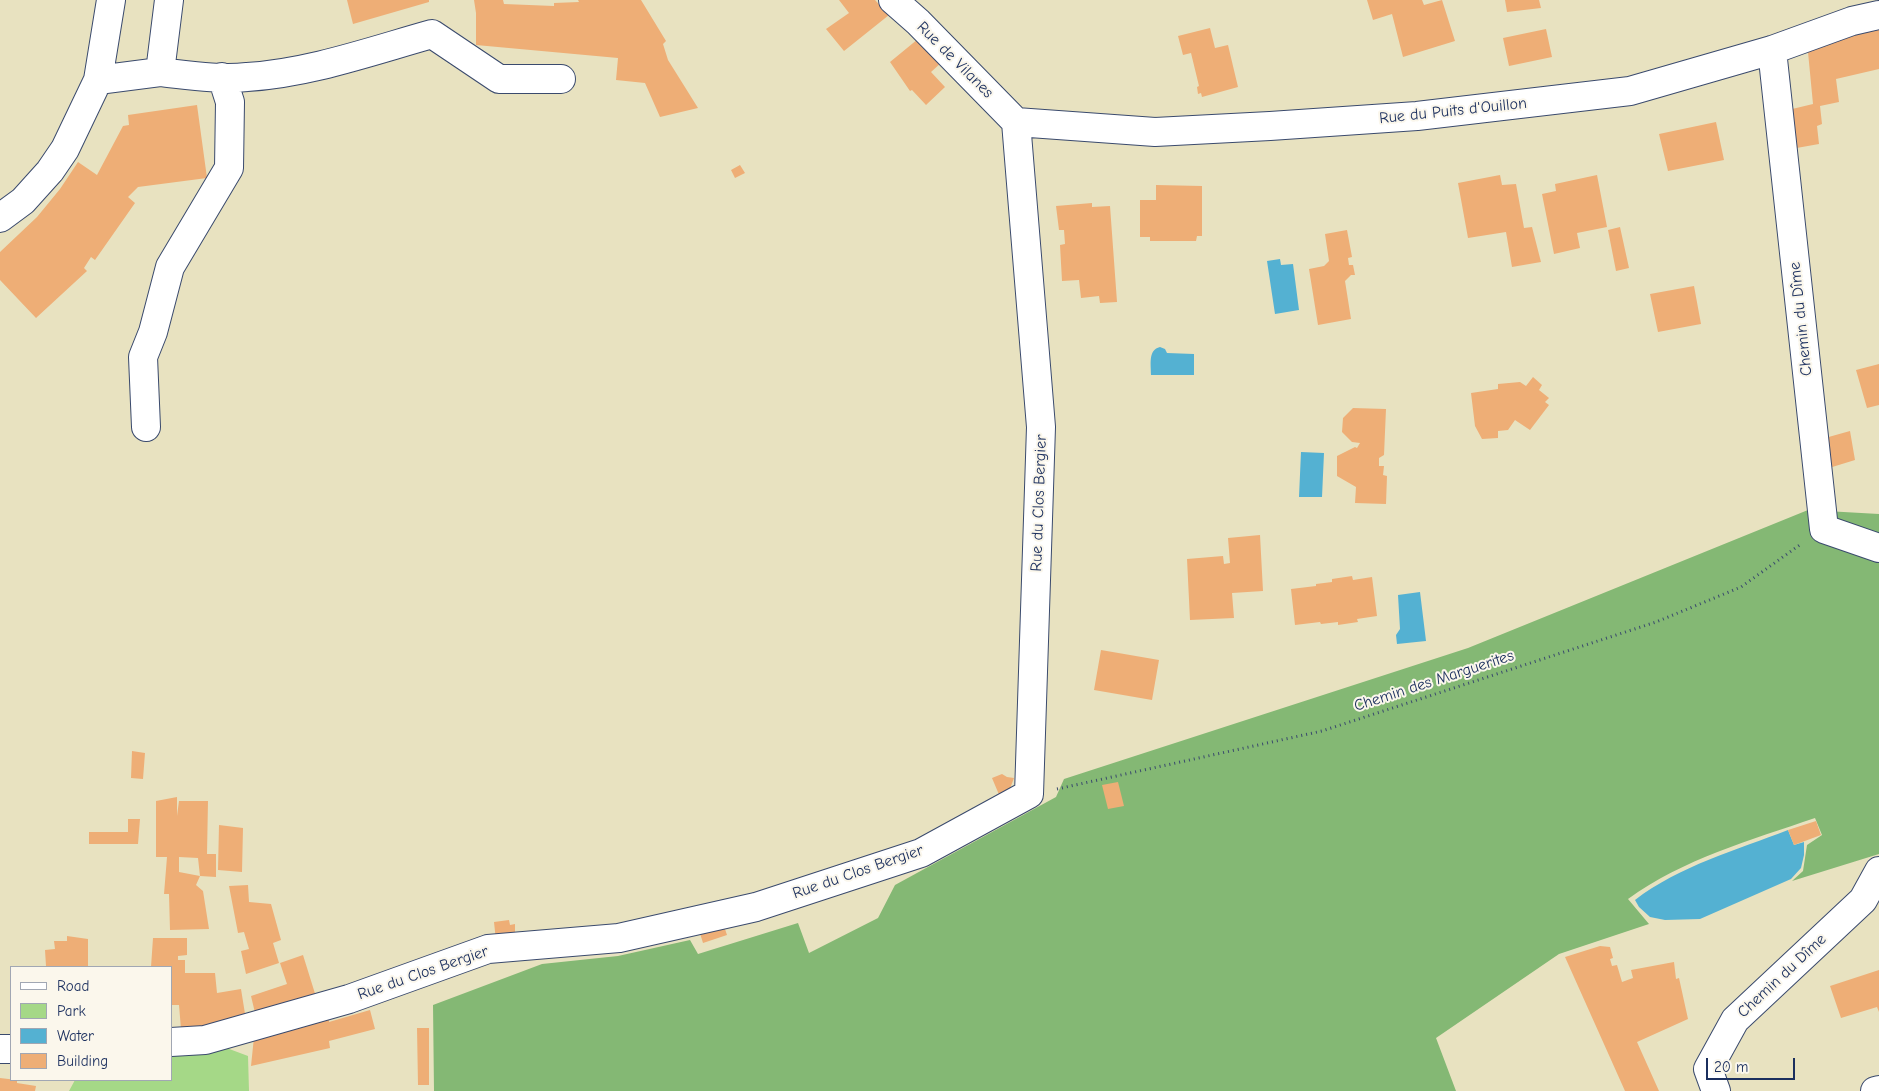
<!DOCTYPE html>
<meta charset="utf-8">
<style>
body{margin:0}
#map{position:relative;width:1879px;height:1091px;overflow:hidden;background:#e8e2c0;font-family:"Comic Neue",sans-serif}
canvas{display:block}
.legend{position:absolute;left:10px;top:966px;width:162px;height:115px;box-sizing:border-box;background:#fbf7ec;border:1px solid #a1a7b3;margin:0;padding:6px 9px;list-style:none;font-size:15px;color:#1b2f5e}
.legend li{display:flex;align-items:center;gap:10px;height:25px}
.legend b{width:25px;border:1px solid #a1a7b3}
.scale{position:absolute;left:1706px;top:1058px;width:89px;height:22px;box-sizing:border-box;border:2px solid #1b2f5e;border-top:0;padding-left:6px;font-size:15px;line-height:18px;white-space:nowrap;color:#1b2f5e;-webkit-text-stroke:4px #fbf7ec;paint-order:stroke}
</style>
<div id="map">
<canvas width="1879" height="1091"></canvas>
<ul class="legend">
<li><b style="height:6px;background:#fff"></b>Road</li>
<li><b style="height:14px;background:#a5d887"></b>Park</li>
<li><b style="height:14px;background:#54b1d2"></b>Water</li>
<li><b style="height:14px;background:#eeae76"></b>Building</li>
</ul>
<div class="scale">20 m</div>
</div>
<script>
const c = document.querySelector('canvas').getContext('2d');
c.lineJoin = 'round';
function fill(path, color) { c.fillStyle = color; c.fill(path, 'evenodd'); }
function stroke(path, color, width, dash) { c.strokeStyle = color; c.lineWidth = width; c.lineCap = dash ? 'butt' : 'round'; c.setLineDash(dash || []); c.stroke(path); }
function label(font, color, halo, rows, align = 'center') {
  c.font = font + ' "Comic Neue",sans-serif'; c.lineWidth = 4; c.setLineDash([]); c.textBaseline = 'middle'; c.strokeStyle = halo; c.fillStyle = color; for (const [text, x, y, turn = 0] of rows) {
    c.save(); c.translate(x, y); c.rotate((+turn || 0) * Math.PI / 180); c.textAlign = isNaN(turn) ? turn : align; if (halo) c.strokeText(text, 0, 0); c.fillText(text, 0, 0); c.restore();
  }
}
fill(new Path2D(`
 M224 1047 248 1056 249 1091H69L75 1080H171V1051Z`), '#a5d887');
fill(new Path2D(`
 M1808 510 1879 514V854L1792 881 1803 871 1807 845 1822 835 1815 818C1751 840 1683 859 1628 899L1649 924 1559 954 1436 1038 1456 1091H434L433 1005 542 964 618 956 690 940 698 954 798 923 809 953 878 918 895 885 1056 797 1064 779 1468 648Z`), '#84b874');
fill(new Path2D(`
 M1280 259 1281 265 1293 264 1299 310 1275 314 1267 261Z
 M1160 347 1165 349 1167 353 1194 354V375H1151C1151 364 1148 350 1160 347Z
 M1301 452 1324 453 1322 497H1299Z
 M1420 592 1426 641 1397 644 1396 635 1400 629 1398 595Z
 M1788 830 1794 845 1804 842V855L1801 868 1791 879 1700 919 1665 920 1650 917 1639 907 1635 900C1679 866 1737 850 1788 830Z`), '#54b1d2');
fill(new Path2D(`
 M347 0H429V2L353 24Z
 M474 0H503L504 4 554 6V3L579 2 578 0H641L666 41 663 44 668 60 698 108 660 117 645 83 616 80 618 58 476 45V13Z
 M839 0H875L889 15 844 51 826 29 849 13Z
 M1367 0H1422L1424 5 1442 0 1455 41 1403 57 1392 14 1373 20Z
 M1505 0H1539L1541 8 1507 12Z
 M1879 26V69L1836 79 1839 102 1820 106 1822 124 1817 126 1819 144 1791 149 1788 110 1813 104 1808 52 1848 34Z
 M1210 28 1215 48 1228 45 1238 87 1202 97 1201 93 1198 94 1197 87 1199 86 1191 53 1183 55 1178 36Z
 M1546 29 1552 57 1509 66 1503 38Z
 M918 39 942 62 931 72 945 87 926 105 912 90 910 91 890 62Z
 M197 105 207 178 138 187 128 197 135 203 95 260 91 257 84 268 87 271 36 318 0 280V252L37 217 60 189 78 162 97 175 123 126 129 125 128 115Z
 M1716 122 1724 160 1668 171 1659 134Z
 M740 165 745 173 735 178 731 170Z
 M1500 175 1502 185 1516 184 1524 228 1532 227 1541 262 1512 267 1506 232 1468 238 1458 183Z
 M1597 175 1607 227 1577 233 1580 248 1554 254 1542 194 1556 191 1555 184Z
 M1156 185 1202 186V236H1197L1196 241H1150V237H1140V200H1156Z
 M1092 203V207L1110 206 1117 302 1100 303 1099 296 1081 298 1079 280 1062 281 1060 245 1065 244 1064 230H1059L1056 206Z
 M1620 227 1629 268 1616 271 1608 230Z
 M1347 230 1352 257 1348 258 1349 265H1353L1355 275H1351L1345 281 1351 319 1318 325 1309 269 1324 266 1329 261 1325 234Z
 M1694 286 1701 324 1658 332 1650 294Z
 M1879 364V405L1867 408 1856 370Z
 M1533 377 1542 385 1539 390 1549 398 1545 402 1549 405 1530 430 1515 420 1508 430 1498 431V438L1482 439 1475 426 1471 393 1498 389V384L1520 382 1526 386Z
 M1353 408 1386 409 1384 455 1379 458V466H1384L1383 475 1387 476 1386 504 1355 503 1356 487 1337 476V456L1355 447 1357 448 1360 443 1352 442 1342 432 1343 418Z
 M1850 431 1855 460 1829 468 1825 438Z
 M1260 535 1263 591 1232 593 1234 618 1190 620 1187 559 1223 556 1224 564 1230 563 1228 538Z
 M1352 576 1353 580 1372 577 1377 616 1357 619 1358 622 1338 625V622L1321 624 1320 622 1295 625 1291 589 1316 586V584L1332 582V579Z
 M1101 650 1159 660 1152 700 1094 690Z
 M132 751 145 753 143 779 131 778Z
 M1002 774 1007 777 1014 778 1008 794 1000 797 992 778Z
 M1118 782 1124 806 1108 809 1102 785Z
 M177 797V816L179 801H208L207 854H216V877L200 876 198 858 179 857V872L200 876 196 885 203 891 209 929 170 930 169 894H164L167 857H156V801Z
 M128 819H140L138 844H89V832H128Z
 M1816 821 1821 835 1794 845 1788 830Z
 M219 825 243 828 242 872 218 870Z
 M248 885 249 902 271 904 281 940 273 943 279 963 246 974 241 951 249 949 244 932 238 933 229 886Z
 M509 920 510 925 515 924V933L496 941 494 922Z
 M723 923 727 935 703 943 699 930Z
 M67 936 88 939V967L46 966 45 950 55 949 54 941H67Z
 M153 938H187V955L178 956V960H185V973H215L217 993 241 989 246 1020 222 1026 181 1029 179 1005H171V967H151Z
 M1600 946 1610 947 1613 958 1610 959 1612 966 1617 965 1622 982 1633 978 1631 970 1674 962 1676 979 1679 978 1688 1019 1637 1042 1659 1091H1625L1565 957Z
 M303 955 317 1000 256 1017 251 996 287 984 280 963Z
 M1879 970V1012L1877 1007 1841 1018 1830 986Z
 M370 1010 375 1029 329 1041 330 1048 251 1066 254 1037 329 1020V1022Z
 M417 1028H429V1085H418Z
 M0 1078 17 1080V1083L36 1086 35 1091H0Z`), '#eeae76');
const minor = new Path2D(`
 M893 0 918 22 1016 122
 M1772 50 1824 529 1879 548
 M160 72C188 75 218 80 247 77 310 73 371 51 432 34L499 79H561
 M98 80 160 72 169 0
 M1016 122 1155 132 1270 126 1417 116 1630 91 1772 50 1852 21 1879 15
 M0 218 23 201 50 171 65 149 98 80 111 0
 M146 427 143 357 153 332 170 267 229 168 230 102 222 77
 M171 1042 205 1040 349 999 488 949 619 938 756 907 921 853 1029 794 1041 427 1016 122
 M0 1049H11
 M1716 1091 1708 1069 1735 1020 1863 900 1879 871
 M1875 1091 1879 1090`);
stroke(minor, '#3a4a6d', 30);
stroke(new Path2D(`
 M1057 789 1322 731 1656 622 1741 587 1801 544`), '#3a4a6d', 3, [1, 4]);
stroke(minor, '#fff', 28);
label('16px', '#1b2f5e', '#fbf7ec', [
 ["Rue de Vilanes",955,60,45],
 ["Rue du Puits d'Ouillon",1453,111,-6],
 ["Chemin du Dîme",1801,319,-96],
 ["Rue du Clos Bergier",1039,503,-88],
 ["Chemin des Marguerites",1434,681,-18],
 ["Rue du Clos Bergier",858,872,-19],
 ["Rue du Clos Bergier",423,973,-19],
 ["Chemin du Dîme",1782,976,-43]
]);
</script>
